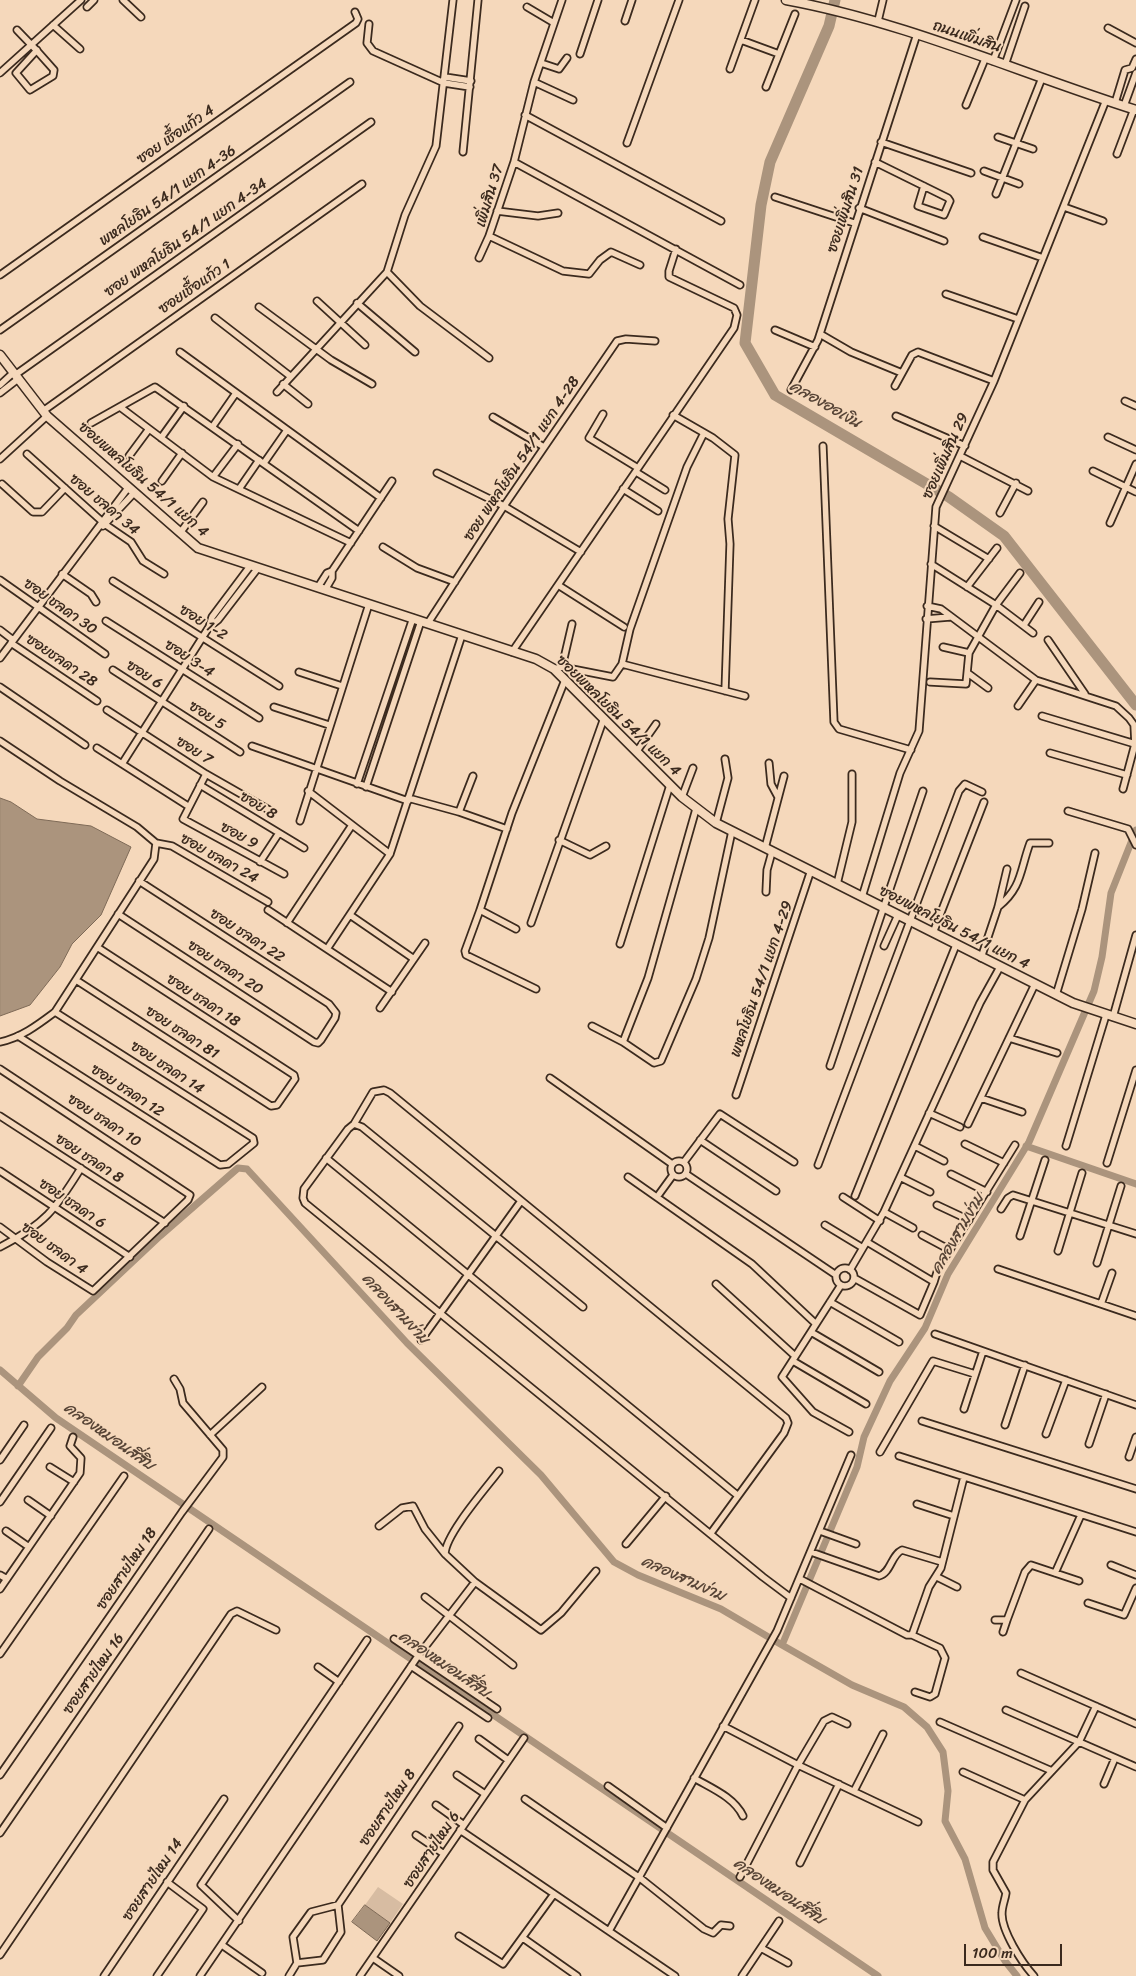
<!DOCTYPE html>
<meta charset="utf-8">
<style>
body{margin:0}
#map{position:relative;width:1136px;height:1976px;overflow:hidden;background:#f5d8bb;font-family:Sriracha,sans-serif}
canvas{display:block}
.scale{position:absolute;left:964px;top:1944px;width:98px;height:22px;box-sizing:border-box;border:2px solid #3b2a1e;border-top:0;padding-left:6px;font-size:15px;line-height:18px;white-space:nowrap;color:#3b2a1e;-webkit-text-stroke:4px #f5d8bb;paint-order:stroke}
</style>
<div id="map">
<canvas width="1136" height="1976"></canvas>
<div class="scale">100 m</div>
</div>
<script>
const c = document.querySelector('canvas').getContext('2d');
c.lineJoin = 'round';
function fill(path, color) { c.fillStyle = color; c.fill(path, 'evenodd'); }
function stroke(path, color, width, dash) { c.strokeStyle = color; c.lineWidth = width; c.lineCap = dash ? 'butt' : 'round'; c.setLineDash(dash || []); c.stroke(path); }
function label(font, color, halo, rows, align = 'center') {
  c.font = font + ' Sriracha,"Playpen Sans Thai",sans-serif'; c.lineWidth = 4; c.setLineDash([]); c.textBaseline = 'middle'; c.strokeStyle = halo; c.fillStyle = color; for (const [text, x, y, turn = 0] of rows) {
    c.save(); c.translate(x, y); c.rotate((+turn || 0) * Math.PI / 180); c.textAlign = isNaN(turn) ? turn : align; if (halo) c.strokeText(text, 0, 0); c.fillText(text, 0, 0); c.restore();
  }
}
fill(new Path2D(`
 M378 1887 403 1904 390 1923 365 1905Z`), '#d7bca2');
const water = new Path2D(`
 M0 798 11 802 37 819 91 826 131 847 101 915 72 944 60 967 30 1005 0 1016Z
 M365 1905 390 1923 377 1941 352 1922Z`);
fill(water, '#ab947d');
stroke(water, '#7e6a57', 1);
stroke(new Path2D(`
 M1026 1146 1136 1184
 M0 1370 56 1418 878 1976
 M18 1386 38 1357 67 1328 76 1315 160 1236 238 1168 247 1169 407 1343 541 1475 614 1562 638 1575 721 1609 782 1645
 M1017 1976 1005 1961 985 1928 965 1859 945 1821 948 1791 943 1752 927 1727 904 1707 852 1685 782 1645 857 1467 864 1437 890 1381 925 1328 948 1274 1029 1142 1094 991 1102 957 1111 893 1136 830`), '#ab947d', 7);
stroke(new Path2D(`
 M835 0 829 26 770 162 761 205 745 343 775 395 949 497 1004 536 1136 705`), '#ab947d', 11);
const minor = new Path2D(`
 M123 0 141 17
 M453 0 436 146 405 215 387 272 420 306 489 358
 M562 0 534 82 514 162 489 236 563 271 589 274 600 260 611 252 640 265
 M87 7 94 0
 M527 7 554 23
 M625 21 632 0
 M878 21 883 0
 M369 24 367 43 373 51 444 83 470 87
 M53 25 80 49
 M1108 28 1136 43
 M17 30C30 43 42 56 54 70L53 76 30 90 16 73 37 50
 M741 40 779 54
 M580 54 598 0
 M993 61 1016 0
 M541 63 559 69 567 58
 M1005 65 1025 6
 M730 69 755 0
 M0 73 81 0
 M445 77 471 81
 M534 82 573 100
 M766 87 795 14
 M1115 103 1125 70 1132 68 1136 59
 M966 105 985 59
 M1124 106 1136 73
 M525 115 721 221
 M998 137 1033 149
 M881 142 971 173
 M627 143 679 0
 M463 152 478 0
 M1117 154 1134 109
 M514 162 740 285
 M875 162 948 198 950 201 944 215 918 206 924 186
 M984 171 1019 184
 M996 194 1042 78
 M775 197 854 223
 M1064 207 1103 221
 M859 208 944 241
 M497 211 538 216 558 213
 M983 237 1043 258
 M479 258 489 236
 M0 275 356 23 358 19 355 12
 M946 294 1018 319
 M317 301 365 345
 M357 303 415 352
 M259 307 331 360 372 384
 M215 318 290 376
 M0 330 350 82
 M775 330 815 347
 M820 334 851 352 902 373
 M180 352 381 498
 M15 375 371 122
 M283 384 308 404
 M0 385 13 373
 M895 386 912 355 918 352 994 381
 M791 390 818 340 917 34
 M277 392 387 272
 M0 393 18 379
 M1125 401 1136 406
 M120 407 213 477 351 543
 M43 411 362 184
 M603 414 589 438 638 468
 M673 415 713 438 735 455 728 519 730 544 725 691
 M896 416 965 446
 M493 417 544 447
 M91 423 155 387 359 531
 M213 426 236 393
 M1108 437 1136 450
 M161 438 184 406
 M823 446 834 722 839 729 911 750
 M27 454 106 525 131 542 143 561 164 574
 M129 456 149 429
 M960 456 1028 491
 M0 459 47 416
 M264 463 287 430
 M1093 471 1136 492
 M636 472 665 490
 M437 473 504 506 581 552
 M213 477 238 444
 M162 481 182 453
 M2 484 33 512H42L65 488
 M239 489 259 460
 M623 489 658 511
 M1000 513 1016 483
 M1110 523 1136 464
 M103 526 134 493
 M934 526 989 559
 M180 533 203 502
 M383 547 417 568 455 582
 M931 564 996 605 1033 633
 M62 574 91 594 96 602
 M0 580 105 654
 M113 581 279 686
 M558 585 624 627
 M318 587 327 573 332 571 392 481
 M967 587 997 548
 M325 590 332 578V571
 M927 606 941 609 1036 680 1116 706 1129 718 1134 725 1135 744 1123 789
 M926 619 950 617
 M106 621 259 718
 M428 623 504 506 617 341 626 339 655 341
 M1024 625 1039 602
 M209 627 218 620 258 568
 M0 630 13 640
 M1048 640 1085 694
 M11 643 97 701
 M943 647 969 653
 M512 652 734 328 737 315 734 308 669 277V271L676 249
 M0 658 128 488
 M622 664 745 696
 M562 667 572 624
 M554 669 562 667 613 677 622 664 630 629 687 467 704 433
 M113 670 240 752
 M299 672 342 686
 M969 674 988 688
 M930 682 966 684 969 653 996 605 1020 573
 M0 687 85 745
 M1018 706 1036 680
 M274 707 329 725
 M107 710 206 774 269 810
 M1042 716 1135 744
 M0 741 60 781 137 827 156 843
 M252 746 408 801
 M97 748 188 806
 M637 751 656 724
 M1050 753 1127 775
 M769 763 771 784 778 797
 M122 764 209 627 212 617 251 565
 M206 774 183 819 284 874
 M357 784 413 618
 M200 785 304 848
 M366 787 421 621
 M308 791 390 854
 M682 797 693 768
 M408 798 459 812 507 829
 M1068 811 1128 829 1136 845
 M459 812 473 776
 M300 821 369 604
 M716 823 728 778 725 759
 M559 840 590 855 606 846
 M156 843 172 846 268 902
 M765 848 784 776
 M260 862 279 833
 M837 884 852 822V774
 M766 892 767 870 772 852
 M862 897 900 773 919 731 936 507 994 381 1106 100
 M998 907C1022 888 1020 870 1030 843H1049
 M268 910 392 992
 M480 910 465 951 466 955 536 989
 M118 914 314 1042 318 1043 321 1040 335 1018 336 1013 329 1004 139 881
 M350 915 414 959
 M287 923 352 825
 M531 923 604 718
 M516 929 480 910 512 813 565 680
 M933 933 984 802
 M620 944 670 785
 M884 946 898 915
 M327 949 390 854 462 635
 M981 958 998 907 1007 869
 M76 980 271 1106 277 1105 295 1079 294 1075 97 947
 M1056 995 1082 909 1095 853
 M380 1008 425 943
 M1113 1017 1136 935
 M592 1026 623 1042 654 1063 661 1061 696 979 709 938 732 831
 M18 1036 220 1165 228 1164 254 1143 253 1138 55 1012
 M1009 1038 1057 1053
 M0 1042C21 1038 39 1024 55 1012L154 859 156 843
 M623 1042 648 978 696 809
 M830 1066 923 791
 M0 1069 190 1195 188 1200 93 1291 47 1262 0 1227
 M550 1078 672 1164
 M736 1095 811 870
 M981 1098 1022 1112
 M929 1113 960 1127
 M0 1116 165 1223
 M354 1124 362 1127 583 1307
 M968 1124 1035 984
 M700 1140 776 1191
 M965 1144 1004 1163
 M915 1146 944 1161
 M1066 1146 1106 1015
 M326 1158 737 1495
 M671 1169a8 8 0 1 1 16 0a8 8 0 1 1-16 0Z
 M684 1162 720 1114 794 1162
 M1107 1163 1136 1070
 M818 1165 959 791 965 784 982 792
 M0 1171 130 1257
 M686 1174 836 1275
 M951 1174 987 1192
 M628 1177 752 1264 816 1324
 M900 1177 930 1192
 M855 1196 956 945
 M657 1197 673 1175
 M843 1197 880 1221
 M937 1205 969 1220
 M1001 1209 1008 1198 1013 1195 1136 1234
 M884 1212 913 1228
 M825 1225 863 1248
 M922 1235 950 1250
 M1020 1236 1045 1160
 M867 1242 934 1282 938 1269 1015 1145
 M0 1247C45 1224 55 1210 81 1168
 M1058 1251 1082 1173
 M1097 1263 1121 1186
 M836 1277a9 9 0 1 1 18 0a9 9 0 1 1-18 0Z
 M998 1269 1136 1316
 M850 1270 884 1212 980 1003 1000 967
 M854 1278 920 1315 934 1282
 M716 1284 795 1356
 M841 1285 782 1377 813 1412 849 1432
 M830 1302 899 1342
 M1101 1304 1112 1273
 M811 1332 879 1372
 M935 1334 1136 1405
 M421 1340 521 1201
 M793 1361 866 1404
 M964 1409 983 1351
 M922 1421 1136 1489
 M1005 1425 1025 1365
 M1046 1434 1066 1380
 M210 1435 262 1387
 M1089 1444 1106 1394
 M880 1452 933 1361 975 1374
 M899 1456 1136 1532
 M1129 1457 1136 1437
 M0 1460 24 1425
 M50 1467 74 1482
 M499 1471C486 1488 445 1535 445 1554L475 1582 541 1630 561 1613 596 1571
 M28 1500 51 1516
 M0 1502 51 1428
 M917 1504 954 1516
 M379 1526 402 1508 413 1506 425 1529 445 1554
 M6 1531 29 1547
 M820 1531 856 1544
 M711 1533 784 1433 788 1423 786 1418 390 1093 384 1090 373 1092 354 1124 348 1129 304 1189 303 1198 305 1203 763 1577 791 1598
 M626 1544 666 1496
 M811 1552 879 1576C891 1573 891 1555 902 1550L942 1562
 M1111 1565 1136 1575
 M1055 1573 1081 1515
 M0 1575 7 1579
 M937 1577 957 1587
 M800 1579 907 1635H912L940 1648 945 1658 935 1694 930 1697 915 1692
 M0 1589 80 1473 81 1458 70 1446 73 1437
 M425 1597 513 1665
 M1088 1603 1124 1615 1136 1588
 M995 1620H1007L1025 1572 1031 1565 1079 1581
 M1003 1632 1007 1620
 M912 1635 929 1587 941 1568 964 1477
 M394 1639 497 1709
 M0 1654 124 1476
 M411 1666 488 1718
 M318 1667 339 1682
 M1021 1673 1136 1724
 M1006 1710 1136 1767
 M940 1722 1052 1771
 M723 1726 798 1765 918 1822
 M479 1739 508 1760
 M963 1772 1025 1800
 M0 1775 182 1512 223 1457V1450L183 1403 180 1389 174 1379
 M457 1775 485 1794
 M694 1778C711 1788 734 1797 743 1816
 M1104 1784 1115 1758
 M608 1786 667 1828
 M854 1791 883 1734
 M525 1799 640 1878 704 1929 713 1933 721 1925 730 1926
 M436 1805 464 1825
 M460 1830 675 1976
 M0 1833 209 1529
 M416 1835 444 1854
 M800 1863 839 1784
 M740 1877 798 1765 824 1721 832 1717 847 1724
 M239 1921 201 1885 367 1640
 M609 1931 777 1631 851 1455
 M459 1936 503 1964 554 1894
 M523 1938 577 1976
 M222 1945 262 1973
 M761 1948 788 1963
 M0 1955 231 1614 237 1611 276 1630
 M373 1958 399 1976
 M297 1963 323 1960 341 1932 338 1905 459 1726
 M104 1976 224 1799
 M157 1976 203 1909 167 1882
 M200 1976 418 1656 475 1582
 M289 1976 297 1963 293 1937 311 1912 338 1905
 M360 1976 524 1738
 M742 1976 779 1921
 M1034 1976C1022 1963 1001 1930 1002 1913 1002 1906 1005 1900 1006 1893L993 1870V1862L1025 1800 1079 1742 1096 1706`);
const tertiary = new Path2D(`
 M786 0C906 22 1019 73 1136 110
 M0 355 47 416 198 548 536 659 554 669 682 797 716 823 1073 1003 1136 1024`);
stroke(minor, '#3b2a1e', 9);
stroke(tertiary, '#3b2a1e', 11);
stroke(minor, '#f5d8bb', 5.5);
stroke(tertiary, '#f5d8bb', 8);
label('15px', '#3b2a1e', '#f5d8bb', [
 ["ถนนเพิ่มสิน",967,37,19],
 ["ซอย เชื้อแก้ว 4",176,135,-35],
 ["พหลโยธิน 54/1 แยก 4-36",168,196,-35],
 ["เพิ่มสิน 37",490,196,-73],
 ["ซอยเพิ่มสิน 31",846,210,-72],
 ["ซอย พหลโยธิน 54/1 แยก 4-34",186,238,-35],
 ["ซอยเชื้อแก้ว 1",195,287,-35],
 ["ซอยเพิ่มสิน 29",946,456,-66],
 ["ซอย พหลโยธิน 54/1 แยก 4-28",522,459,-56],
 ["ซอยพหลโยธิน 54/1 แยก 4",143,480,41],
 ["ซอย ชลดา 34",104,505,40],
 ["ซอย ชลดา 30",60,607,35],
 ["ซอย 1-2",203,623,32],
 ["ซอย 3-4",189,659,33],
 ["ซอยชลดา 28",61,661,34],
 ["ซอย 6",144,675,33],
 ["ซอย 5",207,716,33],
 ["ซอยพหลโยธิน 54/1 แยก 4",618,716,44],
 ["ซอย 7",194,751,32],
 ["ซอย 8",258,806,31],
 ["ซอย 9",239,836,28],
 ["ซอย ชลดา 24",219,859,29],
 ["ซอยพหลโยธิน 54/1 แยก 4",954,928,27],
 ["ซอย ชลดา 22",247,936,33],
 ["ซอย ชลดา 20",225,968,33],
 ["พหลโยธิน 54/1 แยก 4-29",762,979,-71],
 ["ซอย ชลดา 18",203,1001,33],
 ["ซอย ชลดา 81",182,1033,33],
 ["ซอย ชลดา 14",167,1068,33],
 ["ซอย ชลดา 12",127,1091,33],
 ["ซอย ชลดา 10",104,1121,33],
 ["ซอย ชลดา 8",89,1159,33],
 ["ซอย ชลดา 6",72,1204,34],
 ["ซอย ชลดา 4",54,1249,36],
 ["ซอยสายไหม 18",127,1569,-56],
 ["ซอยสายไหม 16",94,1674,-55],
 ["ซอยสายไหม 8",388,1808,-56],
 ["ซอยสายไหม 6",432,1850,-56],
 ["ซอยสายไหม 14",153,1880,-56]
]);
label('italic 16px', '#574436', '#f5d8bb', [
 ["คลองออเงิน",825,405,30],
 ["คลองสามง่าม",958,1234,-60],
 ["คลองสามง่าม",395,1309,47],
 ["คลองหมอนสี่สิบ",109,1437,35],
 ["คลองสามง่าม",683,1579,24],
 ["คลองหมอนสี่สิบ",444,1665,34],
 ["คลองหมอนสี่สิบ",779,1892,34]
]);
</script>
